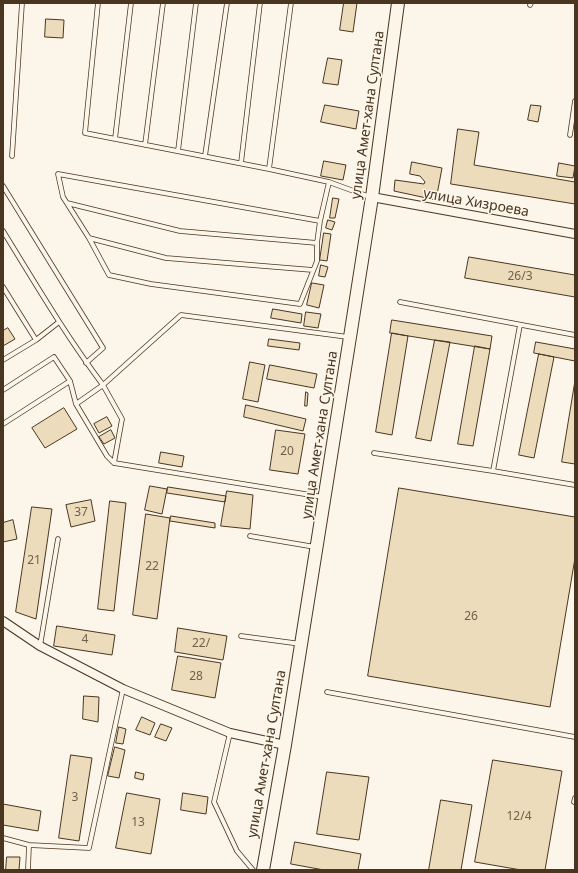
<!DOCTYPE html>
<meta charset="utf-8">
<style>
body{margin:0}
#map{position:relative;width:578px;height:873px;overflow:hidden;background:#fbf6e9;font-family:"Noto Sans",sans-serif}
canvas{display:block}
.frame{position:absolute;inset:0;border:4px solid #4a3520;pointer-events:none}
</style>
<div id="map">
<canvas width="578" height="873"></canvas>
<div class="frame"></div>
</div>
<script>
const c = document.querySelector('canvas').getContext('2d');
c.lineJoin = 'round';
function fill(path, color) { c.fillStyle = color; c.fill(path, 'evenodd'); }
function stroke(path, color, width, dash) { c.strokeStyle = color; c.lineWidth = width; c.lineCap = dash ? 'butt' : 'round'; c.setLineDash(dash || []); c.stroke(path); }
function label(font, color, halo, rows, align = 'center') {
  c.font = font + ' "Noto Sans",sans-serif'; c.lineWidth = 3; c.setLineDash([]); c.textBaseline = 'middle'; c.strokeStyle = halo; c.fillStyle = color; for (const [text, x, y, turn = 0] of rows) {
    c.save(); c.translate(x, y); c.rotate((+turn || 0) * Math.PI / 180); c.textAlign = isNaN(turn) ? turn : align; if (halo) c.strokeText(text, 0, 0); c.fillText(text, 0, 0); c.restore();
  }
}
const building = new Path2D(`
 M344 3H357L353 32 340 30Z
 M46 19 64 20 63 38 45 37Z
 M328 58 342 60 338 85 323 83Z
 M325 105 359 111 356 129 321 122Z
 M531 105 541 106 538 122 528 120Z
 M458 129 479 132 474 165 575 182V204L451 184Z
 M324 161 346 165 343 180 321 176Z
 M412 162 442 168 436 200 394 191 395 180 424 184 425 182 420 176 410 174Z
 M559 163 575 166 573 178 557 176Z
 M333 198 339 199 335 218H330Z
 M328 220 335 222 332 230 326 228Z
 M324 233 331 234 327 261 320 260Z
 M469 257 575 275V297L465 278Z
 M321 265 328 267 325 277 319 276Z
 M312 283 324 285 319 308 307 305Z
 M273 309 302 314 301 323 271 318Z
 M306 312 321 314 318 328 304 326Z
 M392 320 492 336 490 349 390 333Z
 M8 328 15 339 3 346V331Z
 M392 333 408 336 392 435 376 432Z
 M269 339 300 343 299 350 268 346Z
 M435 340 450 342 431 441 416 438Z
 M536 342 575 349V361L534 353Z
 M475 346 490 349 473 446 458 444Z
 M539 354 554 357 534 458 519 455Z
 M250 362 265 365 258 402 243 399Z
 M270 365 317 374 314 388 267 379Z
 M575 381V464L562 462Z
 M306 392 308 393 307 406H305Z
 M246 405 306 419 303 431 244 417Z
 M64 408 77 429 45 448 32 428Z
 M107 417 112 426 99 433 94 424Z
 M111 430 115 438 104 444 99 437Z
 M276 430 305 434 298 474 270 470Z
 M161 452 184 456 182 467 159 463Z
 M150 486 167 489 162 514 145 510Z
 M168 487 226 496 225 502 167 493Z
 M399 488 575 517V558L550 707 368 676Z
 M227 491 253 495 250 529 221 526Z
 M91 500 95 521 71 527 66 505Z
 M110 501 126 503 114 611 98 609Z
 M32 507 52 509 36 619 16 612Z
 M146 514 170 518 157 619 133 615Z
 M171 516 215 523V528L170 521Z
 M13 520 17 539 3 542V523Z
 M57 626 115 635 112 655 54 646Z
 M178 628 227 636 223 660 175 652Z
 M178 656 221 663 215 698 172 690Z
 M84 696 99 697 98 722 83 719Z
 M142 717 155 723 150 735 136 730Z
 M161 724 172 728 166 741 155 737Z
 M119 727 126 729 123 744 116 743Z
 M115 747 125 750 119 778 108 776Z
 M71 755 92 758 79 841 59 838Z
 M493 760 562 771 545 870H521L475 862Z
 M136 772 144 774 143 780 135 778Z
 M327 772 369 777 359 840 317 834Z
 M127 793 160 799 151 854 116 848Z
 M183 793 208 797 206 814 181 810Z
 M441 800 472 805 461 870H429Z
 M3 804 41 811 38 831 3 825Z
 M295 842 361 854 358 870H324L291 864Z
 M7 857H20L19 870H6Z`);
fill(building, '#ecdcbc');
stroke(building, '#4a3520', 1);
const service = new Path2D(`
 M98 3 85 133 269 169 329 182 370 197
 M530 5 531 3
 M570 135 575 101
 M115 139 131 3
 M145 145 163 3
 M178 151 196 3
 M12 156 22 3
 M205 156 227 3
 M241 163 260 3
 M269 169 291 3
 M3 186 103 348 86 363
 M67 203 180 231 317 243
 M320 221 58 174 63 197 89 238 109 275 151 284 300 304 317 261V243L320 221 329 182
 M3 231C35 283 66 336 103 385L181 315 348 337
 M89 238 166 258 313 270
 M3 287 36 340
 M400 302 575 335
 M3 360 36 340 59 322
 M3 390 54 357 70 381 76 404
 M3 424 70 381
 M374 453 493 471 575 485
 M114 463 107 456 76 404 103 385 122 419 114 463 323 497
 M493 471 520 325
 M250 536 315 547
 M241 636 301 644
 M40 646 58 539
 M327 692 575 737
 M230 733 214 802 237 851 253 870
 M574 802 575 798
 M3 838 29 845 89 848 123 689
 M28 870 29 845`);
const minor = new Path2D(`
 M372 197 575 234
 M3 621 40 646 123 689 230 733 285 745`);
const primary = new Path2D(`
 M263 870 285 745 350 337 372 197 398 3`);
stroke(service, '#4a3520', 5.5);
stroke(minor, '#4a3520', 10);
stroke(primary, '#4a3520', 14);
stroke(service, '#fbf6e9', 4);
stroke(minor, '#fbf6e9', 8);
stroke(primary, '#fbf6e9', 12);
label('12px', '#725f47', null, [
 ["26/3",520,277],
 ["20",287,452],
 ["37",81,513],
 ["21",34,561],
 ["22",152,567],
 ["26",471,617],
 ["4",85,640],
 ["22/",201,644],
 ["28",196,677],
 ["3",75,798],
 ["12/4",519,817],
 ["13",138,823]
]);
label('14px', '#4a3520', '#fbf6e9', [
 ["улица Амет-хана Султана",368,115,-82],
 ["улица Хизроева",476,203,10],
 ["улица Амет-хана Султана",320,435,-81],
 ["улица Амет-хана Султана",267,754,-80]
]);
</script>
